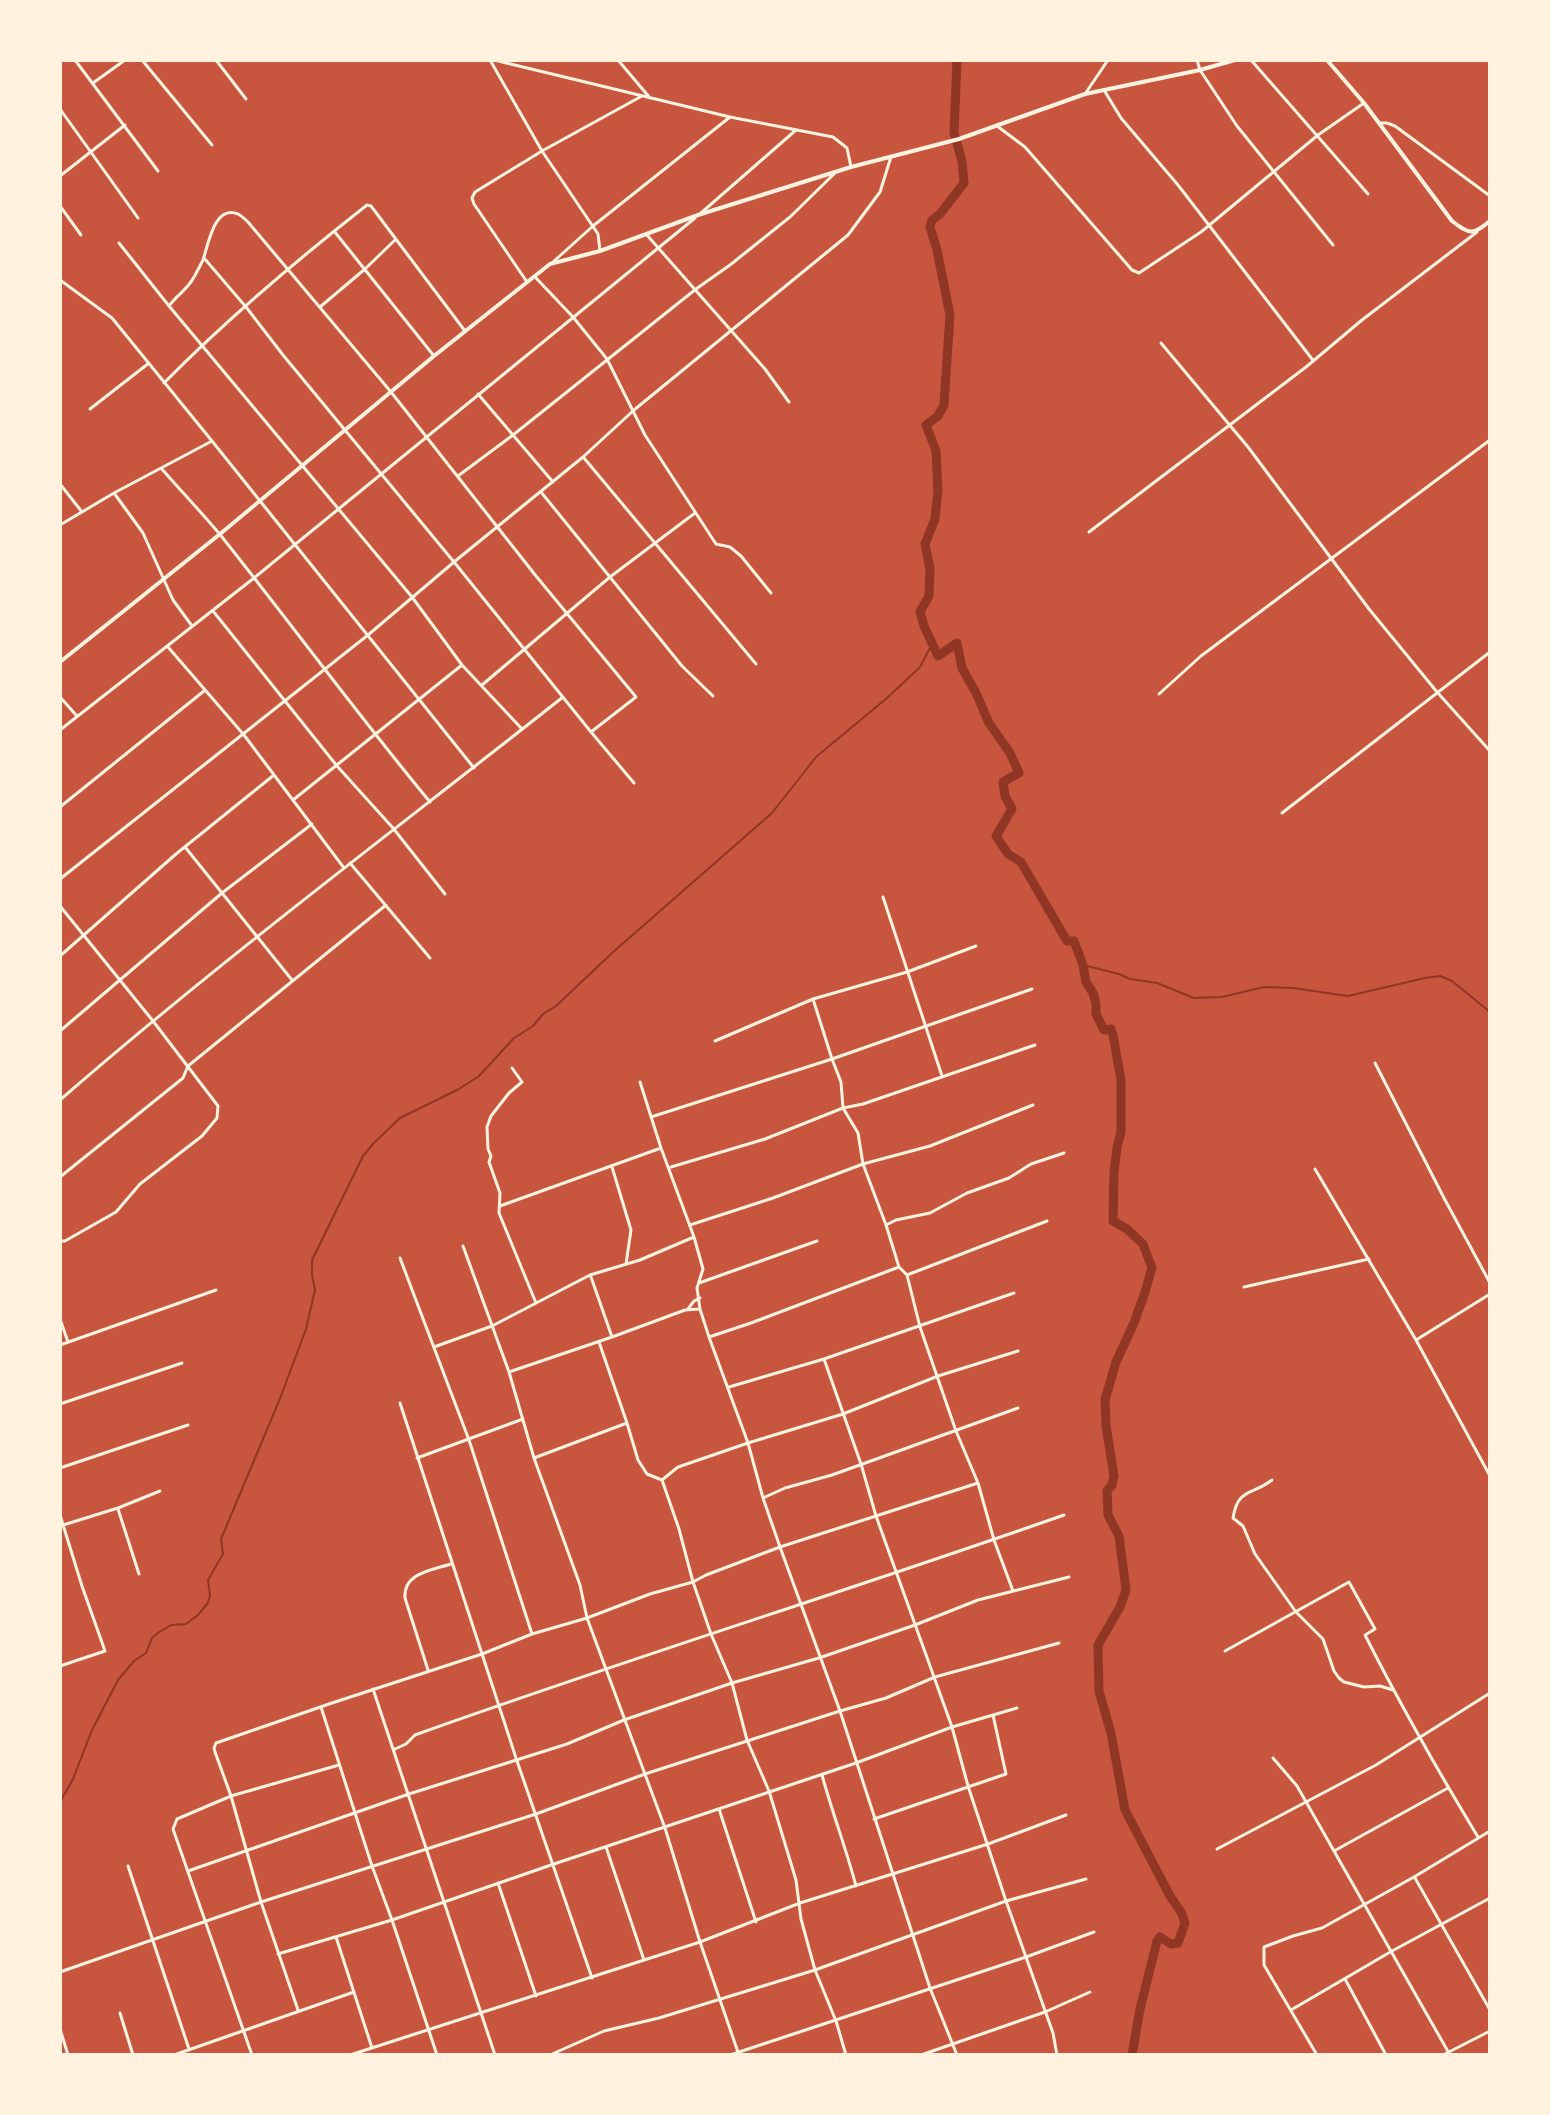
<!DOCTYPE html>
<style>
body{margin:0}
#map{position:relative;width:1550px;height:2115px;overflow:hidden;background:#c8553d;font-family:Commissioner,sans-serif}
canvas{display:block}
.frame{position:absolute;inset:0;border:62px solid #fff3e0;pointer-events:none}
</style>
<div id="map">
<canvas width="1550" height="2115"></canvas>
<div class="frame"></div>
</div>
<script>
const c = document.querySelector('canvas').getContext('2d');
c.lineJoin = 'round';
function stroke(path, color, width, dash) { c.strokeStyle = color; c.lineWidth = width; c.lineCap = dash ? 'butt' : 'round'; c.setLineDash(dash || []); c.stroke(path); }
stroke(new Path2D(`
 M1083 965 1119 974 1130 979 1157 983 1194 998 1222 997 1264 987 1293 988 1348 996 1425 978 1440 976 1452 981 1490 1012
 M60 1802 73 1779 92 1730 118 1680 134 1661 146 1653 152 1638 158 1633 171 1625 186 1624 198 1615 208 1603 210 1595 208 1580 223 1554 221 1539 279 1401 306 1329 315 1290 312 1275V1260L363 1156 373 1144 400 1118 459 1089 479 1076 514 1038 533 1026 543 1014 556 1006 612 953 772 813 816 757 887 698 920 667 932 644`), '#8f3625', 2);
stroke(new Path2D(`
 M957 60 954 133 962 161 964 183 940 214 932 220 930 227 937 250 950 315 944 405 938 416 926 425 936 451 938 490 935 519 925 544 930 569 929 596 920 612 924 626 938 656 957 643 962 668 976 693 989 723 1010 753 1019 773 1003 782 1005 796 1012 809 996 836 1008 854 1021 862 1067 941H1074L1083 965 1086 982 1093 993 1096 1004V1014L1104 1030 1111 1029 1113 1035 1121 1080V1132L1117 1147 1114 1173 1113 1221 1127 1229 1143 1244 1152 1268 1145 1292 1134 1323 1116 1362 1105 1400 1106 1426 1114 1476 1112 1485 1107 1491 1108 1515 1119 1536 1126 1590 1120 1607 1098 1645 1099 1691 1111 1733 1125 1810 1170 1896 1181 1912 1185 1923 1178 1943 1171 1944 1160 1937 1157 1941 1140 2009 1132 2055`), '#8f3625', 9);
stroke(new Path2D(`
 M75 60 158 171
 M142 60 212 145
 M216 60 246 99
 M490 60 542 151 598 234 600 251
 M494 60 730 117 833 137 847 148 851 167
 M618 60 650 98
 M1197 60 1200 70 1237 126 1333 245
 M1251 60 1368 194
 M93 83 125 60
 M1104 90 1121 118 1178 185 1312 359
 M1085 94 1108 60
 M60 109 138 218
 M1379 123H1387L1395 126 1490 196
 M997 126 1025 147 1132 270 1139 273 1201 232 1318 135 1364 103
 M60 176 125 125
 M60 206 81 235
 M701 213 796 130
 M334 231 434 356
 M646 234 765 369 789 402
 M119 243 169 306 412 597 462 665 522 729
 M204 258 246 307 283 355 454 562 591 732 634 783
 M553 262 593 226 730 117
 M536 278 573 317 607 359 645 435 716 544 730 547 741 556 771 593
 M60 280 112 318 212 441 474 768
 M527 282 474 204 472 198 475 192 542 151 642 96
 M169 306C176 296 188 289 194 277 197 272 200 266 203 260 208 246 214 204 238 214 242 216 245 219 248 222L391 392 536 576 636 697 591 732
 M320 307 365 269 395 240
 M1161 343 1248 447 1369 609 1437 692 1490 751
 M164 383C227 319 297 260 367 205L371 206 465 331
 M478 394 553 482
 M90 409 149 363
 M584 458 756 664
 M161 468C181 491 202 513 222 537 292 625 358 715 430 802
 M458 476 513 435 696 289 730 265 790 217 835 173
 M60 484 82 512
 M541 492 682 666 713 696
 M114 493 143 533 173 600 192 626
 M60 525 114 493 212 441
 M1089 532 1306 367 1362 320 1477 232
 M213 611 337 766 393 828 445 894
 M168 647 244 735 344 868
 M482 685 610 577 695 513
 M1159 694 1201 656 1490 440
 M60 697 76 715
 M60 730 254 578 695 218
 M293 800 462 665
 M60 807 204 691
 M1282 813 1490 652
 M185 847 292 980
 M350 863 430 958
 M60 879 368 635 454 562 583 457 634 410 848 235 880 192 891 157
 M883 897 942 1076
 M60 906 153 1021 218 1106 217 1118 202 1136 140 1184 116 1212 65 1241H60
 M60 956 176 854 274 775
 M813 999 832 1059 841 1082 843 1108 858 1133 863 1164 886 1225 899 1267 907 1275 920 1327 956 1431 978 1483 994 1540 1013 1591
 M60 1031 222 893 312 824
 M715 1041 813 999 907 972 976 946
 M1375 1063 1444 1198 1490 1283
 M512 1068 522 1082 509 1093 491 1116 487 1127 488 1149 491 1156 489 1162 500 1193 499 1213 536 1303
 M640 1082 661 1148 694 1237 703 1269 697 1288 700 1309 709 1337 748 1443 763 1498 780 1547 840 1711 930 1988 957 2055
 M60 1100C222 959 395 830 563 697
 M651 1117 832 1059 1032 989
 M612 1167 631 1230 626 1264
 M671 1167 765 1139 843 1108 863 1104 1035 1045
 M1315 1169 1416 1340 1490 1476
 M60 1177 183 1078 188 1066 386 905
 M500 1206 661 1148
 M690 1225 773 1198 863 1164 930 1146 1033 1105
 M886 1225 896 1220 930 1213 967 1193 1009 1178 1031 1164 1064 1153
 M463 1246 509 1372 534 1458 580 1585 587 1618 665 1828 700 1942 739 2055
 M400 1258 469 1440 532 1634
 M907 1275 1047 1221
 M591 1277 612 1337
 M699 1283 817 1241
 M1244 1287 1369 1259
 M688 1309 694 1301 700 1298
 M60 1319 68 1342
 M709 1337 751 1323 899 1267
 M1416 1340 1490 1294
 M599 1342 627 1423 638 1460 647 1474 662 1480 679 1529 693 1582 711 1634 732 1683 747 1740 769 1791 796 1880 801 1919 815 1970 836 2021 846 2055
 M60 1345 216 1290
 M434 1347 492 1326 590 1275 640 1260 694 1237
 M824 1359 861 1464 876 1516 952 1727 968 1786 1006 1901 1053 2033 1057 2055
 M509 1372 612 1337 685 1310 699 1309
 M729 1387 824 1359 1014 1293
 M400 1403 517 1761 592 1978
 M60 1404 182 1363
 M417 1458 523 1419
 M534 1458 627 1423
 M60 1468 188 1425
 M662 1480 678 1467 748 1443 843 1414 938 1376 1018 1351
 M1272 1480C1251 1496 1238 1488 1233 1518L1243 1526 1255 1554 1296 1612 1323 1639 1334 1671 1339 1678 1344 1682 1364 1687 1380 1686 1393 1690
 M763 1498 785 1488 832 1475 1018 1408
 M118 1509 139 1574
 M60 1515 82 1586 105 1651 60 1666
 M60 1526 118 1508 160 1491
 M1225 1651 1349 1582 1375 1629 1365 1635C1400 1704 1438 1771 1478 1837
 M428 1670 405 1598C403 1573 432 1570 451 1564
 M373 1689 495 2055
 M321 1707 372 1866 392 1920 437 2055
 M395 1749 406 1744 415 1735C630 1658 848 1591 1064 1515
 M1273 1758 1297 1786 1450 2055
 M822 1775C832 1812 846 1848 856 1886
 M719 1809 756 1922
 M874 1819 1006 1774 993 1715
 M606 1847 644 1960
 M1217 1849 1376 1765 1490 1693
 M1334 1851 1448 1788
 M128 1866 189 2049
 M188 1871 409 1794 567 1744 624 1720 732 1683 819 1658 915 1625 978 1600 1069 1577
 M1415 1878 1490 2010
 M498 1883 536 1996
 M336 1937 372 2048
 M278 1954 392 1920 554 1864 856 1763 952 1727 1017 1708
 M60 1972 261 1902 536 1814 645 1774 840 1711 886 1698 935 1677 1059 1643
 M1345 1979 1386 2055
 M298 2010 261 1902 231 1796 215 1752 214 1748 216 1743 332 1703 482 1654 532 1634 587 1618 650 1594 693 1582 706 1575 780 1547 978 1483
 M1291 2010 1392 1951 1490 1898
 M120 2013 133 2055
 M60 2029 68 2055
 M174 2055 354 1992
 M252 2055 173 1829 177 1819 231 1796 339 1765
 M350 2055 700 1942 800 1903 988 1844 1066 1815
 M550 2055 604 2031 659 2018 815 1970 1006 1901 1086 1879
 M730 2055 1026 1957 1094 1932
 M921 2055 1045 2012 1090 1992
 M1317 2055 1264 1965V1947L1293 1936 1322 1928 1414 1877 1490 1831
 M1443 2055 1490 2031`), '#fff3e0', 3);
stroke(new Path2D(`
 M1327 60 1364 103 1452 221C1470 235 1473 235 1490 221
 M60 662 220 534 434 356 550 264 600 251 698 215 851 167 959 139 1085 94 1200 70 1235 60`), '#fff3e0', 4);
</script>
